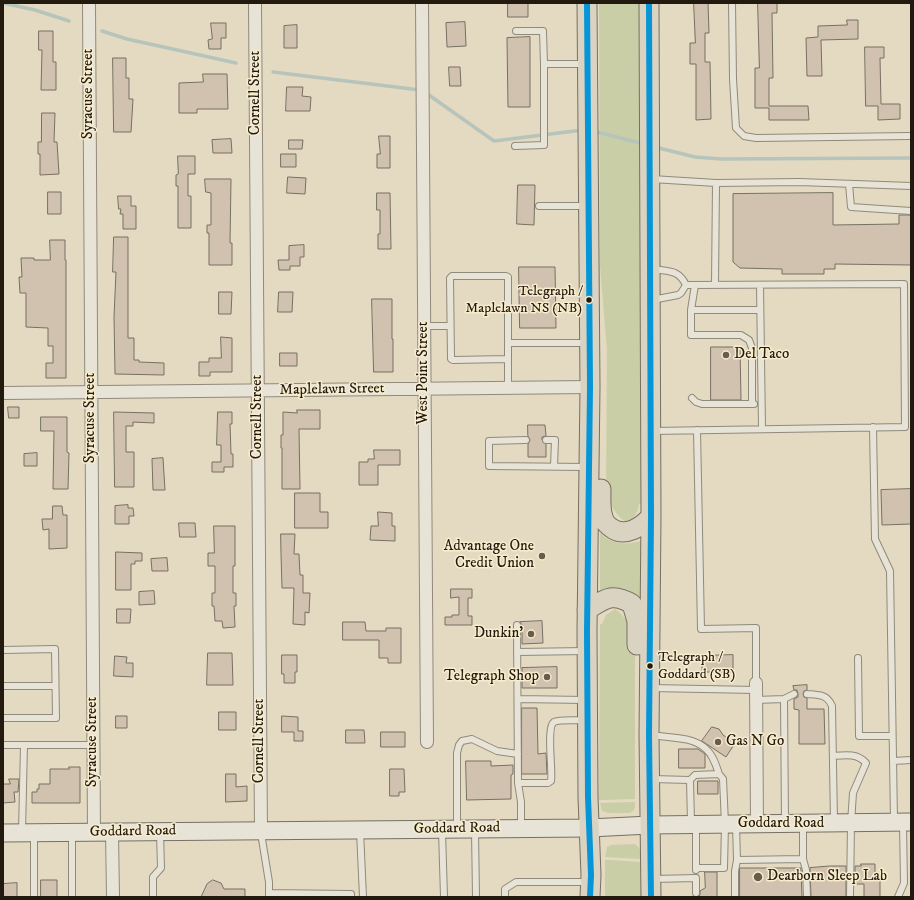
<!DOCTYPE html>
<style>
body{margin:0}
#map{position:relative;width:914px;height:900px;overflow:hidden;background:#e3dac1;font-family:"IM FELL DW Pica",serif}
canvas{display:block}
.frame{position:absolute;inset:0;border:4px solid #22190f;pointer-events:none}
</style>
<div id="map">
<canvas width="914" height="900"></canvas>
<div class="frame"></div>
</div>
<script>
const c = document.querySelector('canvas').getContext('2d');
c.lineJoin = 'round';
function fill(path, color) { c.fillStyle = color; c.fill(path, 'evenodd'); }
function stroke(path, color, width, dash) { c.strokeStyle = color; c.lineWidth = width; c.lineCap = dash ? 'butt' : 'round'; c.setLineDash(dash || []); c.stroke(path); }
function label(font, color, halo, rows, align = 'center') {
  c.font = font + ' "IM FELL DW Pica",serif'; c.lineWidth = 3; c.setLineDash([]); c.textBaseline = 'middle'; c.strokeStyle = halo; c.fillStyle = color; for (const [text, x, y, turn = 0] of rows) {
    c.save(); c.translate(x, y); c.rotate((+turn || 0) * Math.PI / 180); c.textAlign = isNaN(turn) ? turn : align; if (halo) c.strokeText(text, 0, 0); c.fillText(text, 0, 0); c.restore();
  }
}
fill(new Path2D(`
 M599 3H639L641 504H639C637 514 635 518 626 522 613 512 612 506 606 492L607 351 600 265Z
 M600 533C613 545 624 545 641 541V598C627 587 617 585 600 590Z
 M615 609C628 618 631 629 635 642V799L602 800H599L600 624H602L606 615Z
 M632 802H635C635 808 635 811 629 813H609L602 811 600 803Z
 M634 844C641 847 641 852 641 859L605 857 607 847 611 845Z
 M605 860H611L641 862V897H605Z`), '#cacea6');
stroke(new Path2D(`
 M3 3 35 10 69 21
 M102 31 127 39 236 63
 M273 72 420 90
 M426 93 494 141 583 130
 M593 131 644 144
 M655 147 695 157 722 159 911 158`), '#b6c4bb', 3.5);
const building = new Path2D(`
 M508 3H528V17H508Z
 M694 3H708L709 33H705V62H710L711 119 696 120V64H690V43H695Z
 M758 3H777V13H772L773 78H769V106H808L809 120H769V108H755V68H759Z
 M847 20H858V39L821 40 822 76H807L806 38 818 37V26L847 25Z
 M465 22 466 46 447 47 446 23Z
 M211 23H226V38H221V49H209L208 40 212 39Z
 M297 25V48H284V26Z
 M39 31H53V62H56V90H41L42 50H39Z
 M530 37V107H508L507 38Z
 M865 47H884V58H880L881 104H900V119L878 120V106H866Z
 M113 58H126V78H129V99H133L131 132H114Z
 M449 67H460L461 86H450Z
 M203 74H227L228 109H197V113H179V83L203 82Z
 M287 87H303L302 96 311 97 310 111H286Z
 M42 113H55L54 142H57L59 174 40 175V154H38V142H41Z
 M379 136H390V168H377V154H380Z
 M231 139 232 153H213L212 140Z
 M289 140H303L302 149H289Z
 M281 154H296V167H281Z
 M178 156H195V174H188V196H191V228H178V186H176V175L178 174Z
 M288 177 306 178 305 194 287 193Z
 M205 179H231L230 243H232V265H209V233H207V225H211V193L206 192Z
 M518 185H535L534 225 517 224Z
 M48 192H61V214H48Z
 M377 193H390L391 249H378V234H380V210H377Z
 M833 193V225L899 224V215H911V265L835 264V269H824V274H782V269L740 268 733 262V194Z
 M118 196H131V206H136V229H123V214H120L121 209H119Z
 M114 237H128V338H134V360H139V362L164 363V375L115 374 114 317 116 272H113Z
 M50 240H65V260H66V378H46V363H53V346H48V328L26 327V293H20L19 277H22L21 258H34V260H50Z
 M304 245V257H300V266H290V270H279L278 260H289V246Z
 M519 267H555L556 328H520Z
 M219 292H232L231 314H219Z
 M279 292H293L292 312H278Z
 M372 299H392V339H393V372H374Z
 M221 337 232 338V372H210V376H199V362H209V358H221Z
 M711 347H740L741 400H711Z
 M280 353H297V366H280Z
 M8 407H19V418H9Z
 M297 410H320V429H299L300 489H282V448H281V435H283V412L297 413Z
 M114 412 154 413V423L133 422V426H126V452H134V487H115Z
 M218 412H232V424H230L231 454H233V467H224V472H212V462H221V445H217Z
 M41 417H67V452L69 453 68 489H53L54 431H41Z
 M528 425H545L546 436 542 437V440L546 444V457H528V444L530 440 528 436Z
 M374 450H400V465H378V485H359V462H368V459H374Z
 M37 453V466H24V454Z
 M163 458 165 490H153L152 459Z
 M911 489V524L882 525 881 490Z
 M295 493H320V512H328V528H295Z
 M128 505V508H133L134 516H129V524H115V506Z
 M53 506H62L63 515H67V548L49 549V529L43 530 42 519H52Z
 M378 512 392 513V526H395V541L370 540 371 526H378Z
 M179 523H195L196 537H180Z
 M214 526H235V566H233V593H236V606H234L235 627 223 628 222 621H215L214 606H212V593H215V566H208V553H214Z
 M281 534H295L294 554H299L300 575H303V593H310L309 613 305 612V625L293 624 294 588H282L281 554Z
 M116 552 142 553V561H135V564H131V590H116Z
 M167 558 168 571H152L151 559Z
 M451 589H472V598H468V616H472V625H445V617H452V615H459V597L451 598Z
 M154 591 155 604 139 605V592Z
 M117 609H131L130 623H117Z
 M542 621 543 643 522 644V625L520 622Z
 M343 622H365L366 631H386V628H401V663H388V658H379V640H343Z
 M208 653H232L233 685H207Z
 M282 655H297V672H295V683H284V674H282Z
 M733 655V672H702V656Z
 M115 656 127 657 126 663H133V677L114 676Z
 M557 667V688H522V668Z
 M807 685V690L804 691 803 694 804 697 807 698V709H824L825 744H799V710L794 709V699L798 697V694L797 690H794L793 686Z
 M522 708H537L538 754 546 753 547 774H522Z
 M219 712H236V730H219Z
 M116 716H127V728H116Z
 M282 716 298 717V731H303V741H294V732H282Z
 M712 727 719 729 723 735 735 743 726 757 702 741Z
 M346 730H364L365 743H346Z
 M381 732H405V747H381Z
 M679 749H698L705 754V768H679Z
 M466 761H491V766L513 765V774L511 775V799L467 800Z
 M69 767H80V803H32V792H37V789H39V784H50V769H69Z
 M390 769H404L405 792H399V796H390Z
 M226 774H236V787L247 786V801L226 802Z
 M9 779H19L18 792H14L15 802 3 803V784H10Z
 M698 781H718V794H698Z
 M861 864H875V877H880V897H864V884H855V866H861Z
 M830 866H846V897H811L810 868Z
 M740 868H801L802 897H740Z
 M705 872H717V897H698L700 895V891L705 888Z
 M41 880H57V897H41Z
 M213 880 221 883 224 889H245V897H201L207 884Z
 M17 883V897H3V884Z`);
fill(building, '#d1c2b0');
stroke(building, '#767062', 1);
const service = new Path2D(`
 M732 3 733 79 736 128 744 136 756 138 911 136
 M516 31H543L544 64
 M515 146 544 145V64H586
 M652 179 716 183
 M849 184 851 207 911 211
 M539 206H587
 M695 285 691 310V335H741L749 340 752 348V404
 M715 285 716 183 799 182 911 186
 M760 285 762 429
 M652 300 678 295 681 293 686 285C678 269 669 272 653 269
 M691 310H760
 M424 326H450
 M508 343H588
 M508 359 453 360 451 359 450 278 452 276H506L508 277V388
 M692 398 696 402 702 404H754
 M873 427 875 539 890 571 894 820
 M697 430 701 629 756 628V683
 M652 431 905 427 904 284 686 285
 M526 440 489 441V466L586 467
 M546 440H555L554 466
 M517 625 518 783 521 802V827
 M3 650 55 649 56 718H3
 M517 652 586 651
 M858 658 859 736H892
 M3 686H55
 M651 688 756 690
 M807 694C819 695 827 694 832 706L834 822
 M518 699 586 700
 M784 699 785 823
 M756 700 784 699 794 694
 M651 735C669 738 692 736 706 749 713 755 716 765 719 774
 M3 745H93
 M833 756C845 755 857 753 866 763L853 793 851 823 850 897
 M893 761 911 760
 M652 779 690 780
 M518 783H548L551 781C553 771 546 727 554 722 560 719 579 721 586 720
 M691 823 690 780 695 775 719 774 723 779 725 824 724 868H696
 M803 825V859L806 870 807 897
 M457 828V753L459 745 462 741 472 739 497 751 518 754
 M475 830 476 897
 M360 831 363 897
 M442 831 444 897
 M22 832 24 745
 M261 833 269 882V897
 M34 835V897
 M737 860 803 859
 M696 870V826
 M653 879 696 878V893
 M269 893 351 894V897
 M72 897V834
 M153 897V877L161 868 160 832
 M505 897V889L516 882H589
 M735 897V871L737 860 736 825
 M898 897 904 883 903 824`);
const minor = new Path2D(`
 M89 3 94 833
 M255 3 261 831
 M422 3 427 742
 M3 393 590 387
 M756 683 757 824
 M112 832 113 897`);
const secondary = new Path2D(`
 M3 833 589 828 650 825 911 822`);
const primary = new Path2D(`
 M587 3 590 387 587 631 588 797 591 875 590 897
 M649 3 651 516 649 735 651 897
 M601 489C601 498 600 508 603 517 604 522 608 526 613 529 626 537 642 527 651 516
 M587 610C605 599 612 592 632 604L637 621V645`);
stroke(service, '#908a7b', 8);
stroke(minor, '#908a7b', 14);
stroke(secondary, '#767062', 19);
stroke(primary, '#767062', 21);
stroke(service, '#e8e3d7', 6);
stroke(minor, '#e8e3d7', 12);
stroke(secondary, '#e8e3d7', 17);
stroke(primary, '#dbd3c2', 19);
stroke(new Path2D(`
 M587 3 590 387 587 631 588 797 591 875 590 897
 M649 3 651 516 649 735 651 897`), '#0696d7', 6);
for (const [x, y, r, color] of [
 [589,300,3.5,"#22190f"],
 [726,355,4,"#665d4d"],
 [542,556,4,"#665d4d"],
 [531,634,4,"#665d4d"],
 [650,666,3.5,"#22190f"],
 [547,677,4,"#665d4d"],
 [718,742,4,"#665d4d"],
 [758,877,5,"#665d4d"]
]) { const dot = new Path2D(); dot.arc(x, y, r, 0, 2 * Math.PI); c.fillStyle = color; c.fill(dot); stroke(dot, '#f7eccd', 1.5); }
label('14px', '#22190f', '#f7eccd', [
 ["Telegraph /",582,292],
 ["Maplelawn NS (NB)",582,309],
 ["Telegraph /",658,658,"left"],
 ["Goddard (SB)",658,675,"left"]
], 'right');
label('15px', '#22190f', '#f7eccd', [
 ["Cornell Street",256,93,-90],
 ["Syracuse Street",89,94,-90],
 ["West Point Street",424,373,-90],
 ["Maplelawn Street",332,390,-1],
 ["Cornell Street",258,417,-90],
 ["Syracuse Street",91,418,-90],
 ["Cornell Street",260,741,-90],
 ["Syracuse Street",93,742,-90],
 ["Goddard Road",781,824],
 ["Goddard Road",457,829,-1],
 ["Goddard Road",133,832,-1]
]);
label('15px', '#22190f', '#f7eccd', [
 ["Del Taco",734,355],
 ["Advantage One",534,547,"right"],
 ["Credit Union",534,564,"right"],
 ["Dunkin'",523,634,"right"],
 ["Telegraph Shop",539,677,"right"],
 ["Gas N Go",726,742],
 ["Dearborn Sleep Lab",767,877]
], 'left');
</script>
